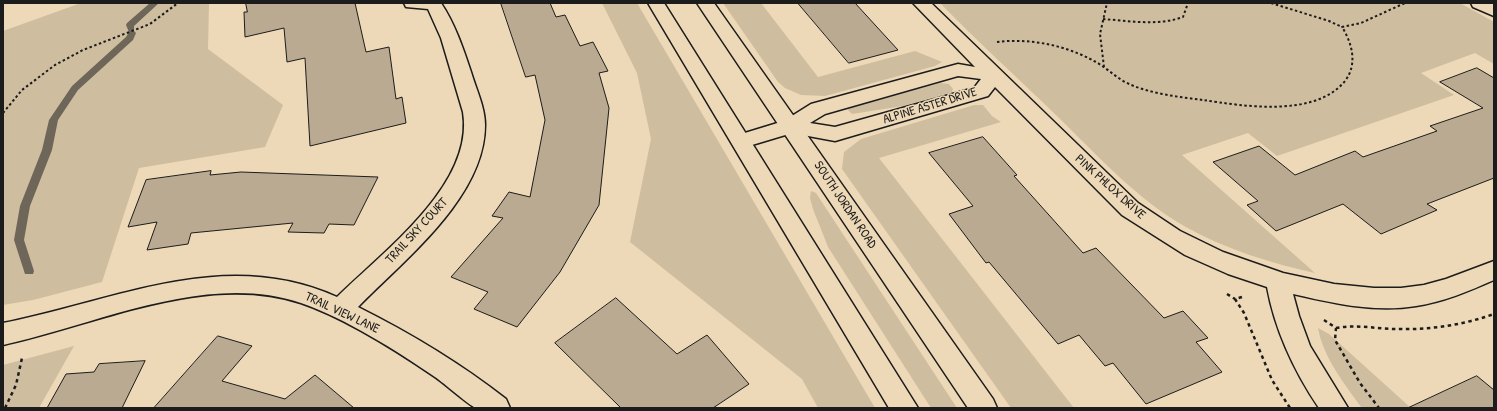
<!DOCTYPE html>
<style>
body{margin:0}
#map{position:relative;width:1497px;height:411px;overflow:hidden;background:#edd9b7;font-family:"Patrick Hand",sans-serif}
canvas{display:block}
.frame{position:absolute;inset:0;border:4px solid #1c1c1c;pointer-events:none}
</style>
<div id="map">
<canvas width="1497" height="411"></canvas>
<div class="frame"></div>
</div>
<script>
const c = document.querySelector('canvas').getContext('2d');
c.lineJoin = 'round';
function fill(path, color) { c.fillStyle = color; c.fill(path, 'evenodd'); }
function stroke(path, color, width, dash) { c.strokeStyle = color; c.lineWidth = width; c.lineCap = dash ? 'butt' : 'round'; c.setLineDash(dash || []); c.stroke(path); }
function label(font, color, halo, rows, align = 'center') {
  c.font = font + ' "Patrick Hand",sans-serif'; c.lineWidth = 3; c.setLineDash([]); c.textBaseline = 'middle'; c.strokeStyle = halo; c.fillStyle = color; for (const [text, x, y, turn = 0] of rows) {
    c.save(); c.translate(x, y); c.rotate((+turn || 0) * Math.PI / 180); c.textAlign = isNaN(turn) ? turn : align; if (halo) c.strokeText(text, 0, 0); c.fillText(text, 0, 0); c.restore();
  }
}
fill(new Path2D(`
 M81 3H209L208 49 283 105 265 147 139 168 102 282 33 300 3 305V31Z
 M602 3H637L875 408H818L802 379 630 242 651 139 637 73Z
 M723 3H761L818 77 915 51 942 62 935 66 825 96 801 95 785 88 778 82Z
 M940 3H1460L1494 22V64L1475 53 1421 73 1454 95 1277 156 1248 133 1182 155 1315 273C1270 263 1225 249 1184 226 1136 198 1098 156 1058 117 1019 79 978 42 940 3Z
 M940 83 949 84 953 89 952 92 903 106 852 114 848 110 849 108Z
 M974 105H983L992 116 1001 122 879 158 1074 408H1011L842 169 844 152 861 139Z
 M811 191 816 193 957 408H931L828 247 813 209 810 198Z
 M1318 328 1329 334 1411 408H1362C1345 385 1323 357 1318 328Z
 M74 346 39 408H3V365Z`), '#cfbda0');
fill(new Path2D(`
 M150 3H159L134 26V31L136 33 133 40 78 90 58 120 52 150 30 206 24 240 34 271 33 274H25L14 240 20 206 42 150 49 120 72 86 126 37 129 32 126 25 127 23Z`), '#6e6659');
const building = new Path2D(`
 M246 3H355L366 52 389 47 396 99 402 97 406 123 310 146 305 58 287 62 284 28 245 37 244 12H247Z
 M501 3H550L556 17 565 15 580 46 593 42 608 71 599 73 609 108 599 205 560 272 517 327 474 309 488 292 451 277 503 218 492 216 509 192 530 197 545 120 535 75 526 77Z
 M798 3H855L898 50 849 63Z
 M1477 68 1494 78V178L1427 204 1437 210 1381 234 1343 204 1276 231 1247 205 1258 201 1213 162 1259 146 1295 175 1355 151 1363 157 1437 131 1430 126 1483 108 1440 82Z
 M983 137 1017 175 1014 176 1083 253 1096 248 1164 318 1183 311 1208 338 1196 342 1222 372 1146 404 1113 363 1105 366 1079 335 1058 344 989 262 986 263 949 214 973 206 929 153Z
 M211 171 210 175 241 172 378 177 354 225 329 224 324 233 288 232 293 223 191 233 188 244 147 250 157 222 128 227 146 180Z
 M616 298 677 354 707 335 749 384 713 408H621L555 343Z
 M218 336 252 346 222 381 285 399 315 375 354 408H154Z
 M145 361 122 408H47L66 374 94 372 99 364Z
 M1477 376 1494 390V408H1408Z`);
fill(building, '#b9aa91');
stroke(building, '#1c1c1c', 1);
const minor = new Path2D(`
 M404 3H441C455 24 463 48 471 72 476 89 485 107 485 125 485 197 405 259 358 307 410 333 460 363 506 399L510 408C501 408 483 410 476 408 470 406 444 383 435 377 397 351 345 318 301 303 206 271 96 325 3 345V323C115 301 224 246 337 297 384 251 475 184 463 112L441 38 428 9 406 7Z
 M913 3H931L1138 203 1180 231 1223 252 1283 273 1334 284 1374 288H1401L1424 285 1446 279 1494 261V280C1469 291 1443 302 1416 306 1375 313 1332 303 1293 294L1299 316 1310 346 1348 408H1319C1294 371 1275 330 1267 287L1228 274 1185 255 1122 215 995 87 988 96 835 141 792 133 742 148 735 146 732 141 735 136 784 121 811 104 958 64 975 67ZM958 76 981 79 974 88 835 127 810 123 825 114Z
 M1471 3 1494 4V16L1473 7Z`);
const major = new Path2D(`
 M648 3H664L918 408H889Z
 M697 3H714L993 399 997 408H968Z`);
stroke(minor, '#1c1c1c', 3);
stroke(major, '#1c1c1c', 3);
stroke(new Path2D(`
 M1271 3 1329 21 1342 27
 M1103 19C1129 21 1158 26 1183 17L1188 3
 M997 42C1029 38 1065 45 1094 61 1106 67 1116 78 1129 84 1152 94 1179 97 1203 100 1243 106 1315 118 1345 81 1358 64 1352 43 1342 27L1361 23 1405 3
 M1104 67 1100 34 1107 3
 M3 113 22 90 55 65 83 50 150 24 178 3
 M3 164V175`), '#1c1c1c', 2, [2.5, 2.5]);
stroke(new Path2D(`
 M1227 294 1235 299
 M1242 297 1235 299 1244 313 1272 380 1290 408
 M1324 320 1336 328 1335 340 1360 383 1379 408
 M1336 328C1356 324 1377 329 1397 329 1430 330 1463 325 1494 314
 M5 408 16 385 22 358`), '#1c1c1c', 2.5, [3.5, 3.5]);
fill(minor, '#edd9b7');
fill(major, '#edd9b7');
label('13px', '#1c1c1c', '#edd9b7', [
 ["ALPINE ASTER DRIVE",930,106,-17],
 ["PINK PHLOX DRIVE",1110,187,42],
 ["SOUTH JORDAN ROAD",845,205,56],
 ["TRAIL SKY COURT",417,231,-47],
 ["TRAIL VIEW LANE",342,313,25]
]);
</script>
